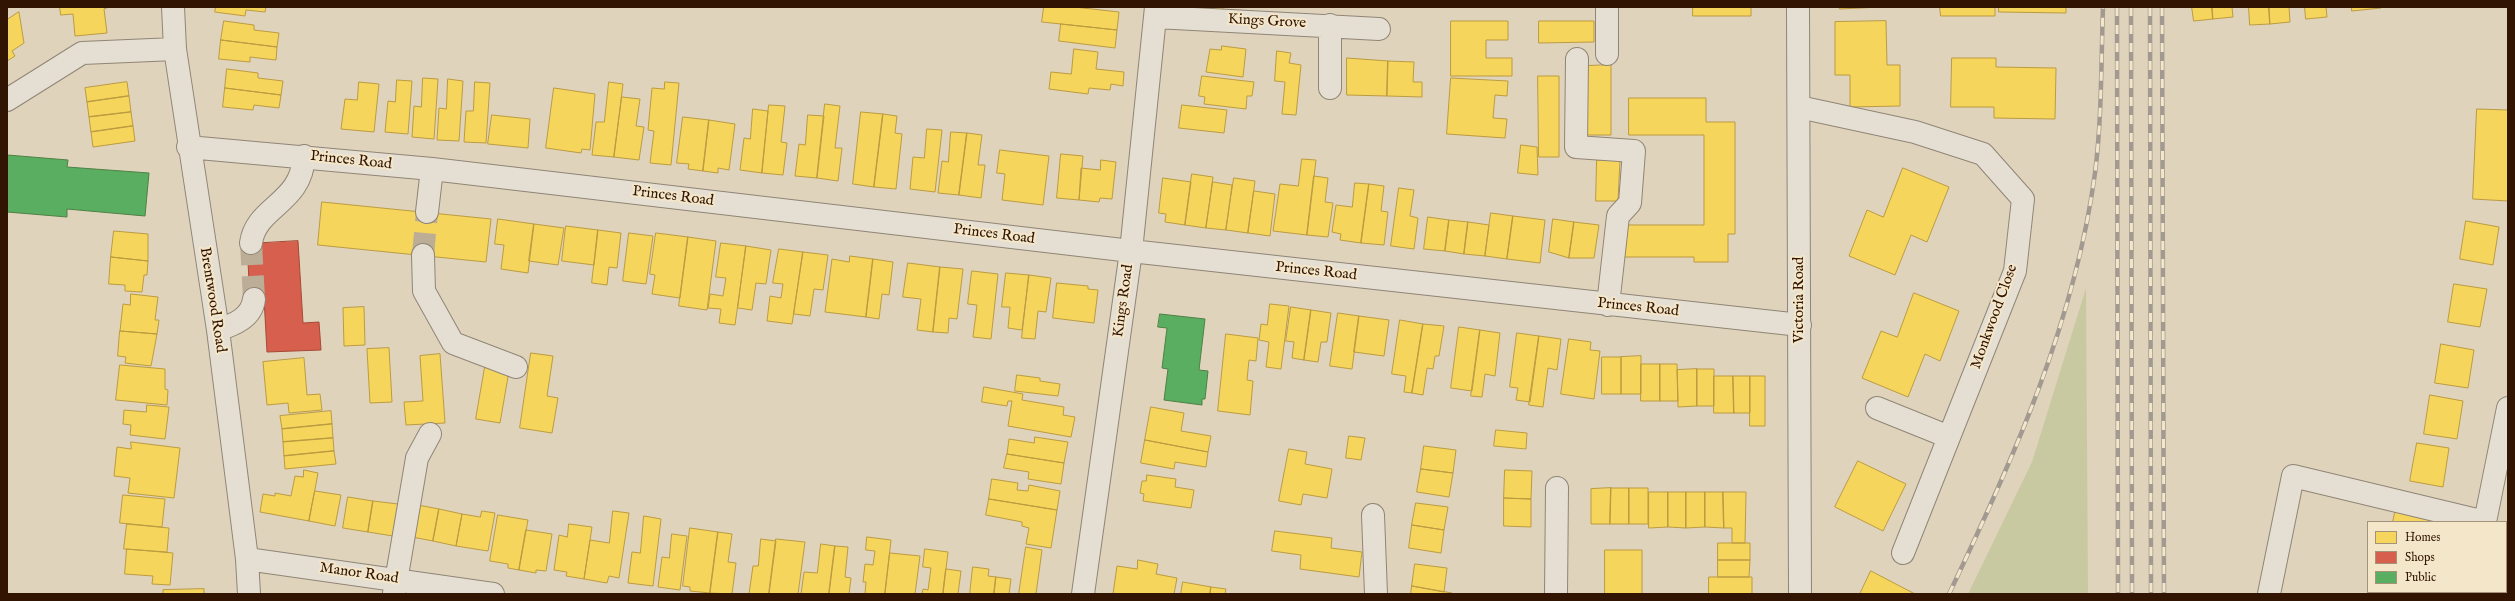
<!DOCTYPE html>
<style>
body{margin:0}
#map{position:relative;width:2515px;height:601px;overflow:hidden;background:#dfd3bb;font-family:"IM FELL English",serif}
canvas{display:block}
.frame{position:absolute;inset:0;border:8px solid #311401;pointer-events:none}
.legend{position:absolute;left:2367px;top:521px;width:140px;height:72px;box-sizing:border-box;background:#f4e6c9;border:1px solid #a69279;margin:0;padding:5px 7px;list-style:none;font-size:12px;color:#311401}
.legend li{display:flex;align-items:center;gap:8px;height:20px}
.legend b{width:20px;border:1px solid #a69279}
</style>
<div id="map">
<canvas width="2515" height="601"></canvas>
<div class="frame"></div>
<ul class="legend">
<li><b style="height:11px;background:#f6d55c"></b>Homes</li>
<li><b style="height:11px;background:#d6604d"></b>Shops</li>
<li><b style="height:11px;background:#5aae61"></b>Public</li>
</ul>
</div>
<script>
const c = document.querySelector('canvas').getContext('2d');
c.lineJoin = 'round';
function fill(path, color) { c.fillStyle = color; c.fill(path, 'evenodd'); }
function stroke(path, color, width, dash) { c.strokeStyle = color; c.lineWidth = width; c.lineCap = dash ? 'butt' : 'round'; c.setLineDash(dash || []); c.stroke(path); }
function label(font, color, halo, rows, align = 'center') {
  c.font = font + ' "IM FELL English",serif'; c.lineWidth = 4; c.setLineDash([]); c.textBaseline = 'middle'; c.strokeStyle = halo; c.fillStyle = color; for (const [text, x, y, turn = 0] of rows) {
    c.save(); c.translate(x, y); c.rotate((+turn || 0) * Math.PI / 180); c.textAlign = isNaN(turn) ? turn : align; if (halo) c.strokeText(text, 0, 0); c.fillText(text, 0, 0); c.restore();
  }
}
fill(new Path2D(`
 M2086 288 2088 594H1968L2032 462Z`), '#c8c9a1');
const homes = new Path2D(`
 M60 7H109L104 9 107 33 75 36 73 14 61 15Z
 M216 7H266L265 12 246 10 245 16 215 12Z
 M1044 7H1074L1119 12 1117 30 1042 22Z
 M1187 7H1223L1222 15 1187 10Z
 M1693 7H1751V16H1693Z
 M1840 7H1881L1840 9Z
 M1940 7H1995V16H1941Z
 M1999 7H2066V13L1999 12Z
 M2192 7H2212L2213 19 2194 21Z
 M2212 7H2232L2233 17 2213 19Z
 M2249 7H2269L2270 24 2250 25Z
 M2269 7H2289L2290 22 2270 24Z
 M2305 7H2326L2327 17 2306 19Z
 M2352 7H2381V8L2352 11Z
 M19 12 24 43 12 51 15 56 7 61V20Z
 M224 21 254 25V30L279 33 277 47 221 40Z
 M1451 21H1508V40H1486V58H1512V76H1451Z
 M1539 21H1594V42L1539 43Z
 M1886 21 1887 65H1900V106L1850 107V75H1835V22Z
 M1061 24 1117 30 1115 48 1059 41Z
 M221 40 277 47 276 60 250 57V62L219 59Z
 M1222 46 1246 49 1243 77 1206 72 1210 49 1221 50Z
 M1074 49 1098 52 1096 69 1124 72 1123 86 1111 84 1110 90 1089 88 1088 94 1049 89 1051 72 1071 74Z
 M1277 51 1291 53 1289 63 1301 65 1296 115 1282 114 1285 82 1275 81Z
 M1347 58 1388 61 1387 96 1347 95Z
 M1952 58H1996V67L2056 68 2055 119 1994 118V107H1951Z
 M1388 61 1414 62 1413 82H1422V97L1387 96Z
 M1611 65V135H1587V66Z
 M227 69 258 73V78L283 81 281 95 225 88Z
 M1202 76 1254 82 1252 96H1247L1246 109 1204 104 1205 97 1199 96Z
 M1538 76H1559V157H1539Z
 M423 78 438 79 434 139 412 137 414 106 421 107Z
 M1451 78 1508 81 1507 96 1495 95 1493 118 1507 119 1505 138 1447 134Z
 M448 79 463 81 459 141 437 140 439 108 446 109Z
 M397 80 412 81 408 134 385 132 388 101 395 102Z
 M127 82 129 96 87 102 85 88Z
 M359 82 379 84 374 132 341 129 345 99 357 100Z
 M475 82 490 83 486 143 464 142 466 111H473Z
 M609 82 623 84 614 157 592 155 596 122H604Z
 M665 82 679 83 671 165 650 163 654 131 648 130 652 88 664 89Z
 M225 88 281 95 279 108 254 105 253 110 223 107Z
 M554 88 595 94 590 150 582 149 581 153 546 148Z
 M129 96 131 112 89 117 87 102Z
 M622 97 640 99 636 126 644 127 639 160 614 157Z
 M1629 98H1706V122H1735V234H1728V262H1694V257H1624V225H1704V135H1629Z
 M825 104 840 106 835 148H842L838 181 817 178Z
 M769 105 785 106 781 142 787 143 783 175 762 173Z
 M1182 105 1227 110 1224 133 1179 128Z
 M753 109 768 111 762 173 740 170 744 138 750 139Z
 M2477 109 2508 110V201L2473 199Z
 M131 112 133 126 91 132 89 117Z
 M861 112 883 114 874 187 853 184Z
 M883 114 897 116 895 133 902 134 896 189 874 187Z
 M492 115 530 119 528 148 488 144Z
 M808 115 824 116 817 178 795 176 799 144 805 145Z
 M683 117 709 120 703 171 688 169 689 164 677 163Z
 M709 120 735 124 729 170 718 168V173L703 171Z
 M133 126 135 141 93 147 91 132Z
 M927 129 942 130 935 192 910 189 913 157 924 158Z
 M951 132 967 133 959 195 938 193 942 161 948 162Z
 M967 133 982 135 978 165H985L981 198 959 195Z
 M1521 145 1537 147 1538 175 1518 173Z
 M1000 150 1049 156 1043 205 1002 200 1005 174 997 173Z
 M1061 154 1083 156 1079 200 1057 198Z
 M1302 159 1316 160 1307 235 1273 231 1280 184 1298 186Z
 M1101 160 1116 162 1112 199 1100 198 1099 202 1079 200 1081 168 1100 170Z
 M1597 160H1620L1618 201H1596Z
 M1903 168 1949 187 1927 242 1911 235 1895 275 1849 256 1867 210 1883 217Z
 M1192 174 1213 177 1206 228 1185 225Z
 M1314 176 1328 178 1325 202 1333 203 1328 237 1307 235Z
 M1163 178 1191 182 1185 225 1165 222 1166 214 1159 213Z
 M1234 178 1255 181 1248 233 1226 230Z
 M1213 182 1232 185 1226 230 1206 228Z
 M1355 183 1369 184 1361 243 1340 240 1341 234 1332 232 1336 205 1352 207Z
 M1369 184 1384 186 1381 211 1388 212 1384 245 1361 243Z
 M1399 188 1414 190 1410 216 1418 218 1414 249 1391 246Z
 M1254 191 1275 194 1270 236 1248 233Z
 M322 202 491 219 486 262 318 245Z
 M1491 213 1513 216 1507 259 1485 256Z
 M1513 216 1545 220 1540 263 1507 259Z
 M1428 217 1449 220 1445 251 1424 249Z
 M498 219 534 224 528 273 501 269 504 245 495 244Z
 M1553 219 1574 222 1569 258 1549 252Z
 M1449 220 1468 222 1464 254 1445 251Z
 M2466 221 2499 227 2493 265 2460 259Z
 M1468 222 1489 225 1485 256 1464 254Z
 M1574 222 1599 225 1594 258H1569Z
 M534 224 564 228 558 265 529 261Z
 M566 226 598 230 594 265 562 261Z
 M598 230 621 233 617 268 609 267 607 285 592 283Z
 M114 231 148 234V261L111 257Z
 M629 233 653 236 646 284 623 281Z
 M656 233 688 237 680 298 652 294 655 275 650 274Z
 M688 237 716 241 707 310 679 306Z
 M721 243 746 246 735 325 719 323 721 309 708 308 710 294 723 296 726 278 716 277Z
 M746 246 771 250 766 284 756 283 752 310 738 308Z
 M779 249 803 252 792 324 767 321 770 296 781 298 783 284 773 283Z
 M803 252 828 255 823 290 814 289 810 316 794 314Z
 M850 256 873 259 866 317 825 312 832 259 849 262Z
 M111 257 148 261 147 275H144L142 292 125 291V285L109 284Z
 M873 259 893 262 889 295 882 294 879 319 866 317Z
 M908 263 940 267 933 332 917 330 921 299 903 297Z
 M940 267 963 269 957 319 949 318 948 333 933 332Z
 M972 271 998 274 991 339 973 337 977 305 968 304Z
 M1006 273 1029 275 1022 330 1008 328 1010 307H1002Z
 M1029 275 1051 278 1046 312 1038 311 1035 339 1022 338Z
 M1057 283 1088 286V289L1098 290 1094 323 1053 318Z
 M2454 284 2487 289 2480 327 2448 322Z
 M1914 293 1959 311 1940 361 1925 354 1908 397 1862 378 1881 331 1897 337Z
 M131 294 158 297 155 320H159L157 334 120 331 123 304 130 305Z
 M1270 304 1289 306 1281 369 1266 367 1269 342 1259 340 1261 324 1267 325Z
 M364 307 365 345 344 346 343 308Z
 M1291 307 1311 310 1304 360 1292 358 1294 342 1286 341Z
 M1311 310 1331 313 1327 342H1321L1318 362 1304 360Z
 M1338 313 1359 316 1352 369 1330 366Z
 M1359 316 1389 320 1384 356 1354 352Z
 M1400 320 1423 324 1412 393 1404 392 1406 376 1392 374Z
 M1423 324 1444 326 1439 356H1435L1433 369 1427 368 1423 395 1412 393Z
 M1459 327 1480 330 1472 391 1451 388Z
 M1480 330 1500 333 1495 376 1485 374 1482 397 1471 396Z
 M120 331 157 334 151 366 125 363 126 357 118 356Z
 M1517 333 1539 336 1530 402 1516 400 1518 388 1510 387Z
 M1226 334 1258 338 1256 361 1249 360 1247 380 1253 381 1250 415 1218 411Z
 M1539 336 1561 339 1557 370 1548 368 1543 407 1529 405Z
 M1569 339 1591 342 1590 350 1600 351 1594 399 1561 394Z
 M2441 344 2474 350 2468 388 2435 383Z
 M389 348 392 402 370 403 367 349Z
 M531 353 553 356 547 396 558 398 552 433 520 428Z
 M440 354 445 423 406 425 404 402 423 401 420 356Z
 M1641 356V394H1621V357Z
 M1602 357H1621V394H1602Z
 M304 358 307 395 320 394 322 410 289 413 288 403 267 405 263 362Z
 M1641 364H1660V401H1641Z
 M1660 364H1677L1678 401H1660Z
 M120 365 165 369V389L168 390 167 405 116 400Z
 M485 367 509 371 500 423 476 419Z
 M1697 369H1714V406H1697Z
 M1697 369V406L1678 407 1677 370Z
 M1017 375 1040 378V381L1060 384 1058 396 1015 391Z
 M1714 376H1733L1734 413H1714Z
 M1733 376H1750V413H1734Z
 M1750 376H1765V426H1750Z
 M984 387 1023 394 1022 400 1064 407 1063 415 1075 417 1071 437 1008 426 1012 401H1008L1007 406 982 402Z
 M2430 395 2463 401 2457 439 2424 434Z
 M147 405 169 407 165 439 130 435 131 425 123 424 124 410 146 412Z
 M1151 407 1184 413 1181 431 1211 436 1208 452 1145 440Z
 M331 411 332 424 282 429 280 416Z
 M332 424 333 438 283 442 282 429Z
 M1496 430 1527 433 1526 449 1494 446Z
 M1349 436 1365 438 1361 460 1346 458Z
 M1035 437 1068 442 1064 463 1007 454 1009 439 1034 443Z
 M333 438 334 451 284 456 283 442Z
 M1145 440 1208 452 1206 467 1175 462 1174 469 1141 463Z
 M131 442 180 448 174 498 128 493 130 478 114 476 117 447 131 449Z
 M2417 443 2449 448 2443 487 2410 481Z
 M1424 446 1456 450 1453 473 1421 469Z
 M1289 449 1307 452 1305 464 1332 469 1327 498 1303 494 1301 505 1279 501Z
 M334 451 336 464 285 469 284 456Z
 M1007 454 1064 463 1061 484 1028 479 1029 472 1004 468Z
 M1858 461 1906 484 1883 531 1835 507Z
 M1421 469 1453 473 1449 497 1417 492Z
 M304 470 318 473 309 521 260 512 263 494 275 496V493L291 496 295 476 303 477Z
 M1505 470 1532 471 1531 499 1504 498Z
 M1147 475 1176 479 1175 487 1194 490 1191 508 1143 501 1144 494 1140 493 1142 481H1146Z
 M992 479 1018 483 1017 490 1028 491 1029 485 1060 491 1057 510 989 499Z
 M1611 488 1610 524H1591V489Z
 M1611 488H1629V524H1610Z
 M1629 488H1648V524H1629Z
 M315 491 341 495 335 526 309 521Z
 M1649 492H1668V527L1649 528Z
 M1668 492H1686V528L1668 527Z
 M1686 492H1705V527L1686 528Z
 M1705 492H1723L1724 528 1705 527Z
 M1723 492H1746L1745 543H1732V528H1724Z
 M123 495 165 499 162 527 120 523Z
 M348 497 373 501 368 532 343 528Z
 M1504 498 1531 499V527L1504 526Z
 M989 499 1057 510 1051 548 1026 544 1029 528 1022 526V522L986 515Z
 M373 501 398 504 393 536 368 532Z
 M1416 503 1448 507 1444 530 1412 525Z
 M418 505 439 509 433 541 412 537Z
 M2396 508 2435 517 2434 522H2393Z
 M439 509 462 514 456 546 433 541Z
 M482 511 495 513 488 551 456 546 462 514 480 517Z
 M613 511 629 513 619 578 609 576 607 583 584 579 590 540 609 543Z
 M498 515 528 520 519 570 508 568V564L490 561Z
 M644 516 661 519 653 586 628 583 632 552 640 553Z
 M127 524 169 528 167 552 124 549Z
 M569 524 592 527 584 579 566 576 567 572 554 570 559 535 567 537Z
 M1412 525 1444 530 1441 553 1409 548Z
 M690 528 718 532 710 593 690 591V587L683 586Z
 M526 530 552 534 546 571 536 570V573L519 570Z
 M1275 531 1332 538 1331 548 1362 552 1359 577 1300 569 1301 555 1272 551Z
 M718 532 732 534 728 562 736 563 732 594 710 593Z
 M672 534 687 536 680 590 658 587 662 557 669 558Z
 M867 537 891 540 885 594H865L866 582H863L865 564 873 565 875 551 866 550Z
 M761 539 776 541 769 594H749L753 566H758Z
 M776 539 805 542 798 594H769Z
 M1718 543H1750V560H1718Z
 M821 544 835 546 829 594H801L804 572 817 573Z
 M835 546 848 547 845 577 851 578 849 594H829Z
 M1026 547 1042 550 1036 594H1019Z
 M127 549 173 553 170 585 152 584 153 576 125 574Z
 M925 549 948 552 943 594H922L923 589 928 590 931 568 923 567Z
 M1605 550H1642V594H1605Z
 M890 553 920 556 915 594H885Z
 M1138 560 1158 564 1156 574 1177 578 1174 594H1113L1117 566 1137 569Z
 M1718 560H1750L1749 577H1718Z
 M1415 564 1447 568 1444 592 1412 586Z
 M973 567 989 569 988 576 996 577 994 594H970Z
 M946 569 961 571 958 594H962H943Z
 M1871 571 1915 594H1860Z
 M996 577 1011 579 1009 594H994Z
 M1709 577H1752V594H1709Z
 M1183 582 1211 587 1210 594H1181Z
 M1412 586 1452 593V594H1411Z
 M1211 587 1226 589 1225 594H1210Z
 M204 589V594H163V590Z
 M2377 592H2418V594H2376Z`);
fill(homes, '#f6d55c');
stroke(homes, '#bb9b41', 1);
const shops = new Path2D(`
 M298 241 303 323 319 322 321 350 267 352 264 298 250 299 247 244Z`);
fill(shops, '#d6604d');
stroke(shops, '#a44936', 1);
const public = new Path2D(`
 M7 155 68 160 67 167 149 173 145 216 67 209V217L7 212Z
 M1160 314 1205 319 1199 370 1208 371 1205 399H1202V405L1164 400 1168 369 1162 368 1167 328 1158 327Z`);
fill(public, '#5aae61');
stroke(public, '#4e8044', 1);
stroke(new Path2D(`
 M251 243 254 299
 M423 255 427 212`), '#bcad96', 22, [22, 11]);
const minor = new Path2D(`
 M173 7 175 49 218 330 247 559 249 594
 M1607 7V54
 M1798 7 1800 594
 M1156 17 1379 29
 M1330 25V88
 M1577 59 1576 147 1634 151 1630 203 1618 216 1608 305
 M7 100 82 53 175 49
 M1799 107 1915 132 1983 154 2023 199 2015 271 1903 553
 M188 147 432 169 1131 251 1800 325
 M427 212 432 169
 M251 243C256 206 302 204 304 156
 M423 255 424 291 453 343 516 367
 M218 330C233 325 252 318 254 299
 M1877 408 1949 437
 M1373 515 1376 594
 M2485 522 2508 408
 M2506 556 2508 558
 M247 559 493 594
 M394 593 417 458 430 434
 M1083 594 1131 251 1156 7
 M1556 594 1557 488
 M2269 594 2293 476 2485 522
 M2467 594 2468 592`);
stroke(minor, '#908576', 24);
stroke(minor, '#e5dfd3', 22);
const rail = new Path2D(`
 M2117 7 2118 594
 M2131 7 2132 594
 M2150 7 2151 594
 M2162 7 2164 594
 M1949 594C2013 460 2075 322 2095 173 2102 118 2101 62 2103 7`);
stroke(rail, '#a29a90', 4.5);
stroke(rail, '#f4e6c9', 3, [9]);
label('15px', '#311401', '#f4e6c9', [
 ["Kings Grove",1267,22,3],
 ["Princes Road",351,161,6],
 ["Princes Road",673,197,7],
 ["Princes Road",994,235,7],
 ["Princes Road",1316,272,6],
 ["Brentwood Road",212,300,81],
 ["Victoria Road",1800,300,-90],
 ["Kings Road",1124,301,-82],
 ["Princes Road",1638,308,6],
 ["Monkwood Close",1995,317,-70],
 ["Manor Road",359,574,8]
]);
</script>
